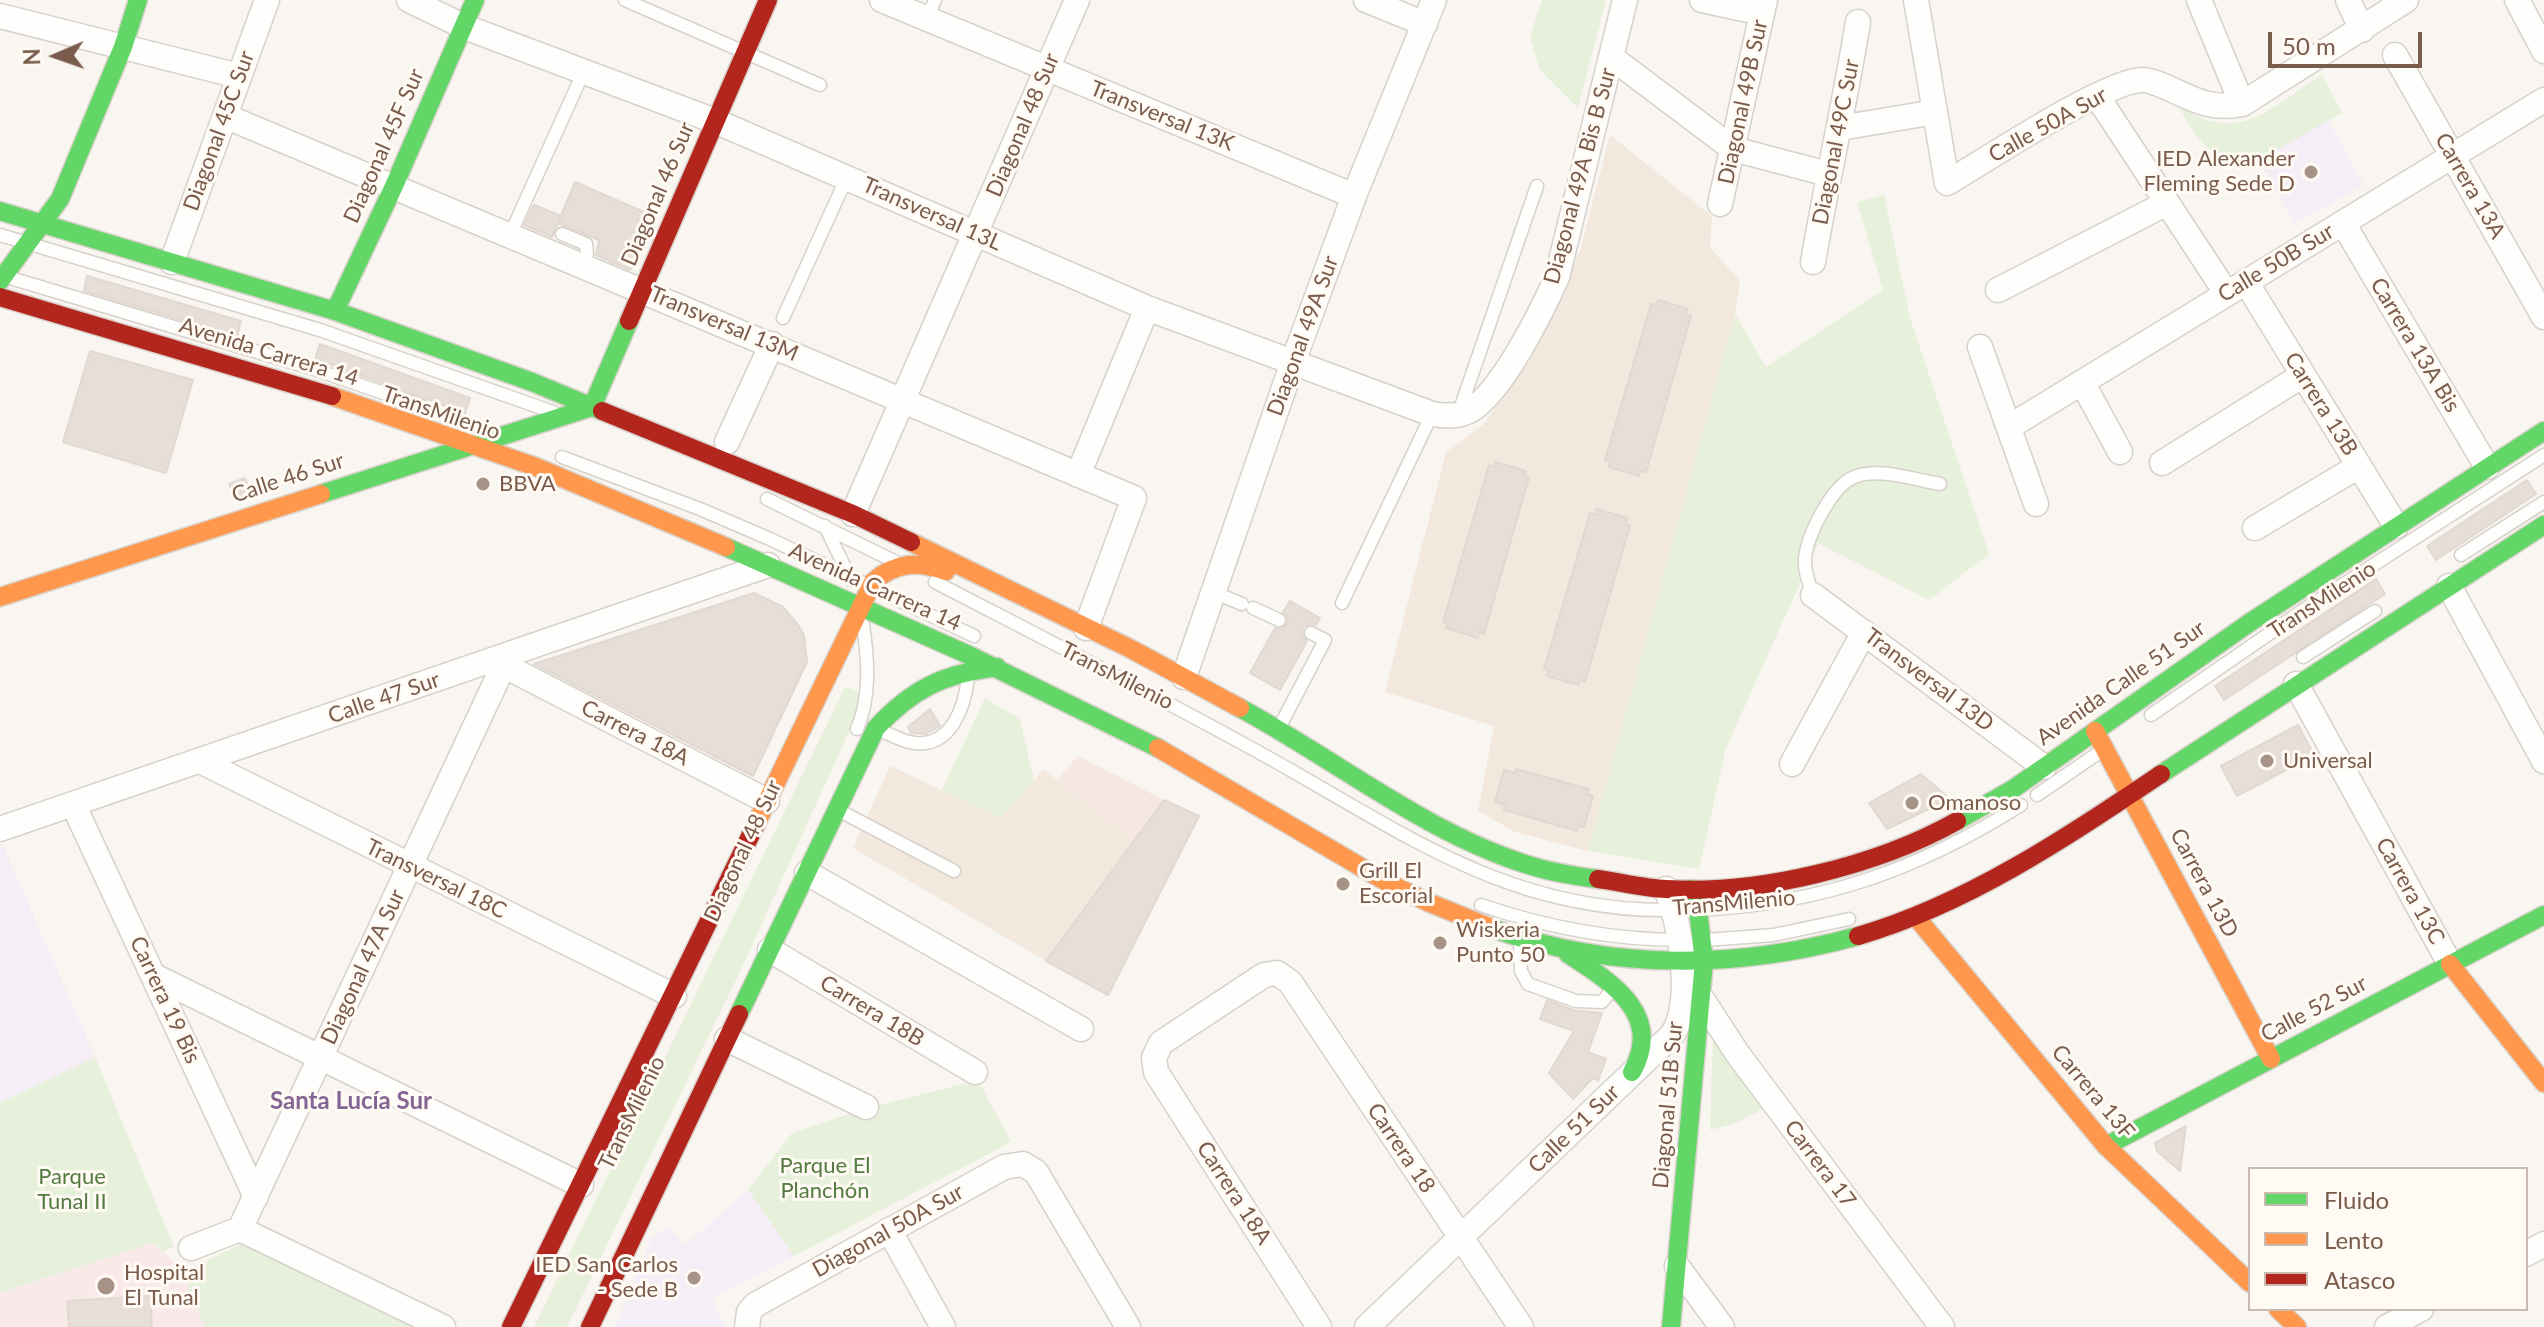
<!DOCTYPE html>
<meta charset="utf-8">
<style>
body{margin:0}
#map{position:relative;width:2544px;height:1327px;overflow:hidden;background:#f9f5f0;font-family:Lato,sans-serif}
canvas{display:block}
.legend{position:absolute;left:2248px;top:1167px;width:280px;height:144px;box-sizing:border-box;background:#fffaf3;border:2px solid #cabbb1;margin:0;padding:10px 14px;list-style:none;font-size:24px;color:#7a5c4d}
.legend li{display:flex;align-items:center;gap:16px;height:40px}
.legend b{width:40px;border:2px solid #cabbb1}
.north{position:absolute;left:16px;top:16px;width:80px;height:80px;-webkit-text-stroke:6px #fffaf3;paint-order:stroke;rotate:268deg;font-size:22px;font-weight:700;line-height:32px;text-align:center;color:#7a5c4d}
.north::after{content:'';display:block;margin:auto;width:28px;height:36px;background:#7a5c4d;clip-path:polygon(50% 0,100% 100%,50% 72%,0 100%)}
.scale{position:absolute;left:2268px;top:32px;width:154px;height:36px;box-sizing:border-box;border:4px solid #7a5c4d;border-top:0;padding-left:10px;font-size:24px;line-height:28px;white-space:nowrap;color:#7a5c4d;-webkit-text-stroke:6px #fffaf3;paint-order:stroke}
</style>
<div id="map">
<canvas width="2544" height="1327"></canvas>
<ul class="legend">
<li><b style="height:10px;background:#63d668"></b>Fluido</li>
<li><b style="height:10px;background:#ff974d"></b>Lento</li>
<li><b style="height:10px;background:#b3261e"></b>Atasco</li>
</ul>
<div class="north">N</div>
<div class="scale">50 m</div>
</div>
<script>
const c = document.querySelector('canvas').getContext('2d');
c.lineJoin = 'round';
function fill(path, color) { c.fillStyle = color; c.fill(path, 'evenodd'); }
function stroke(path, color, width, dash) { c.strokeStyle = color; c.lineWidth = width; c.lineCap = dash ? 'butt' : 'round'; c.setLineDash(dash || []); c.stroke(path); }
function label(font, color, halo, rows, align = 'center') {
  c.font = font + ' Lato,sans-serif'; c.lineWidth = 6; c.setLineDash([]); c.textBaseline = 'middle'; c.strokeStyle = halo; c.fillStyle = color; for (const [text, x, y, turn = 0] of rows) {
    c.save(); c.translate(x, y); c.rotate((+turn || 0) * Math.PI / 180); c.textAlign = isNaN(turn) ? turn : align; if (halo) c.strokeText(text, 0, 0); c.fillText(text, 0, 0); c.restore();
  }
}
fill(new Path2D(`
 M1610 135 1712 216 1710 248 1740 280 1735 314 1588 851 1515 832 1478 811 1494 726 1385 692 1446 452 1484 424 1531 358 1580 251Z
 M890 766 1001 818 1044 769 1134 841 1046 961 853 848Z`), '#f2e8de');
fill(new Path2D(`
 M1078 756 1164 800 1134 841 1057 779Z`), '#f6e8e1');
fill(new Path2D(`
 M2328 120 2364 185 2294 224 2258 159Z
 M3 845 95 1057 0 1103V846Z
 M748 1190 794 1256 712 1299 726 1327H615L651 1239 668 1226 685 1245Z`), '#f6eef6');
fill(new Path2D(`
 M152 1243 186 1271 189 1290 205 1327H0V1293Z`), '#fae9e9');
fill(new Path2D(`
 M1542 0H1606L1578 108 1540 70 1530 37Z
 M2322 75 2342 113C2272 149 2225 203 2178 104 2236 148 2270 108 2322 75Z
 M1884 195 1910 318 1989 554 1929 600 1818 543 1726 748 1699 869 1588 851 1735 314 1766 367 1883 290 1857 202Z
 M845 687 860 692 856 716 738 976 567 1327H534Z
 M985 698 1020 719 1034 781 1001 818 942 790Z
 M1713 1040 1763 1109 1733 1124 1710 1130Z
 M95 1057 174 1247 163 1251 152 1243 0 1293V1103Z
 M978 1080 1011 1142 794 1256 748 1190 792 1133 864 1109Z
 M241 1244 417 1327H205L189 1290 186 1271Z`), '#e7f0db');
const building = new Path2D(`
 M575 182 653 216 630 270 596 255 599 240 558 223Z
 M534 205 561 216 552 237 524 225Z
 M87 276 241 321 237 336 84 291Z
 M1658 300 1688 309 1686 314 1691 316 1646 472 1641 471 1639 476 1609 467 1610 462 1605 460 1651 304 1656 305Z
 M320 344 470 398 465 413 315 359Z
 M90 351 193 380 166 473 63 442Z
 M1496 462 1526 471 1524 476 1529 477 1484 634 1479 632 1478 638 1446 628 1448 623 1443 622 1489 465 1494 467Z
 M245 478 251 495 235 500 229 484Z
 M2527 480 2536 494 2436 560 2427 546Z
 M1597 509 1627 518 1625 524 1630 525 1585 682 1580 680 1578 685 1547 676 1549 671 1544 669 1590 513 1595 515Z
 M2376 579 2385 594 2224 700 2215 686Z
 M754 593 783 607 798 625 804 635 807 662 753 776 534 664Z
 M1290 601 1320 618 1316 625 1310 624 1303 628 1302 634 1307 641 1280 690 1250 673 1275 628 1281 629 1287 624 1288 618 1283 612Z
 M930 709 940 726 926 734 911 733 908 727Z
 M2298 725 2314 755 2237 796 2221 766Z
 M1516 769 1589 789 1587 794 1593 796 1584 827 1579 826 1577 831 1504 810 1505 805 1495 802 1504 770 1515 773Z
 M1921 774 1950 799 1887 829 1869 803Z
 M1164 800 1199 816 1108 995 1046 961Z
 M1547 1000 1573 1010 1602 1013 1588 1052 1606 1059 1598 1081 1593 1078 1573 1099 1549 1073 1574 1031 1540 1019Z
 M2186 1126 2180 1171 2157 1151 2155 1143Z
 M150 1296 152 1327H69L67 1301Z`);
fill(building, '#e6ded7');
stroke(building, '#e2d8d2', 2);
const lane = new Path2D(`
 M625 0 820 85
 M927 19 935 0
 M562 234 586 244 587 254 582 264
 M0 235 320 330 553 412
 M510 235 583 73
 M7 277 311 368 421 406
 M783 318 847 177
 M1458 415 1537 186
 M562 457 700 509 770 539 974 636
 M767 499 894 561
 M825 526 851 580
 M2461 555 2544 502
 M935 582C1041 637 1147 691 1251 748 1395 826 1502 913 1674 910
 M1213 592 1242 604
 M1813 595C1809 583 1804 571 1805 559 1807 535 1832 486 1854 477 1879 467 1915 480 1940 484
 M1342 603 1432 414
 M1253 608 1279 620
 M2303 657 2375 611
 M2151 715 2305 609 2544 455
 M1280 726 1325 640 1311 633
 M857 729C871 697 868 658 863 625
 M879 730C891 734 902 742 915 743 951 747 965 707 968 677
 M2037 795 2104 749
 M840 811 954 871
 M1481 905C1545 927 1615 940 1683 940
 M1701 910C1823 903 1918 870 2021 805
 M1705 940 1774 935 1849 919
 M1520 941 1521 971 1528 984 1576 1001 1602 1002 1612 990`);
const street = new Path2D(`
 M409 0 465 27 715 121 1147 308 1432 414C1445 416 1457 417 1469 411 1501 394 1542 311 1557 277L1625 0
 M882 0 1354 196
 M1366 0 1425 24
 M1702 0 1762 13
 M1916 0 1947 183C1983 162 2108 79 2143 80 2150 80 2159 84 2166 87 2195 100 2210 110 2242 104L2406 0
 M2199 0 2242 104
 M2348 0 2362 30
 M2517 0 2544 51
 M0 16 239 76
 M2395 55 2544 317
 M1611 57 1733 149 1828 174
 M2097 96 2227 294
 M225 116 1134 498 1086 628
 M1840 128 1935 112
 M1720 204 1765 0
 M2343 223 2487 467
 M172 262 267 0
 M1813 262C1827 181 1845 102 1858 22
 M2246 282 2396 526
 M1998 290 2167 203
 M1980 347 2036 504
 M2082 382 2120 452
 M2009 427 2544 100
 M727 442 772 344
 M2162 463 2303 375
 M1078 475 1147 308
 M853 514 1077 0
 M2255 528 2359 466
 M2449 586 2544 761
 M1813 595 2044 767
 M503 665 767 801
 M1184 677 1293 362 1354 196 1434 0
 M2296 684 2450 964
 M200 761 674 996
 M1792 764 1864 632
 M73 804 256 1197
 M0 829 768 565
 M807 873 1081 1029
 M770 950 975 1072
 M154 976 581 1185
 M1702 999 1737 1053 1942 1327
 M727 1039 866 1107
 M240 1229 443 1327
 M889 1230 943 1327
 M191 1248 240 1229 508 656
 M2526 1254 2544 1244
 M1677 1266 1722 1327
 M747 1327 749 1312 755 1305 1004 1167 1023 1164 1036 1172 1128 1327
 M1319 1327 1156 1072 1154 1058 1161 1043 1264 975 1277 973 1290 982 1521 1327
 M1367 1327 1672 1035C1694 1002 1681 924 1666 889
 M2387 1327 2421 1309`);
const fast = new Path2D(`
 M0 211 335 311 532 382 602 411
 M0 281 60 199 123 47 138 0
 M335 311 394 186 475 0
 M321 494 592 407 629 321
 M726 547 971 656 1158 748
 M1240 708C1335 759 1428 835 1532 866 1554 873 1576 876 1598 879
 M2161 774 2544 525
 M1957 821 2013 789 2249 623 2544 431
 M1494 929C1613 971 1738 969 1858 936
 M1568 954C1611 982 1664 1014 1632 1072
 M739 1014 876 728C913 688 944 674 997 667
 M2106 1146 2544 915
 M1671 1327 1704 961 1698 910 1691 889`);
const slow = new Path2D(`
 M332 396 536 467 726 547
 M911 542 1131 649 1240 708
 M0 597 321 494
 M2095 731 2271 1059
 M1158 748 1390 884 1430 903 1494 929
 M756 824 873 582C895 562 918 561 946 571
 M1916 917 2106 1146 2250 1283
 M2450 964 2544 1083
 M2278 1309 2297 1327`);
const jam = new Path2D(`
 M0 297 332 396
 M629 321 768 0
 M602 411 853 514 911 542
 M1598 879C1621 882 1643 888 1666 889 1758 895 1877 866 1957 821
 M1858 936C1968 904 2067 837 2161 774
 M511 1327 756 824
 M590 1327 739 1014`);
stroke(lane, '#d7d1cb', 15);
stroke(street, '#d7d1cb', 27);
stroke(fast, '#d9d2cb', 21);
stroke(slow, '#d9d2cb', 21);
stroke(jam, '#d9d2cb', 21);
stroke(lane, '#fefefd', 12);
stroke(street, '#fefefd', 24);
stroke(fast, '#63d668', 18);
stroke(slow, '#ff974d', 18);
stroke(jam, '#b3261e', 18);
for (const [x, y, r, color] of [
 [2311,172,8,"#a69286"],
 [483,484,8,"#a69286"],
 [2267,761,8,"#a69286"],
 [1912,803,8,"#a69286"],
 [1343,884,8,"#a69286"],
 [1440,943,8,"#a69286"],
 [694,1278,8,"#a69286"],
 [106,1286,10,"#a69286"]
]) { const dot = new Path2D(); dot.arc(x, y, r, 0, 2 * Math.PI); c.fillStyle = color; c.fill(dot); stroke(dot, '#fffaf3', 3); }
label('22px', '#7a5c4d', '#fffaf3', [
 ["Diagonal 49B Sur",1743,102,-78],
 ["Transversal 13K",1162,116,22],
 ["Diagonal 48 Sur",1023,125,-67],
 ["Calle 50A Sur",2048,125,-29],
 ["Diagonal 45C Sur",219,131,-70],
 ["Diagonal 49C Sur",1836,142,-79],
 ["Diagonal 45F Sur",384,146,-66],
 ["Diagonal 49A Bis B Sur",1580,176,-75],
 ["Carrera 13A",2470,186,60],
 ["Diagonal 46 Sur",658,194,-67],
 ["Transversal 13L",932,214,24],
 ["Calle 50B Sur",2276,263,-31],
 ["Transversal 13M",724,324,23],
 ["Diagonal 49A Sur",1303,336,-70],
 ["Carrera 13A Bis",2415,345,59],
 ["Avenida Carrera 14",269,352,17],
 ["Carrera 13B",2321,404,58],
 ["TransMilenio",441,413,19],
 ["Calle 46 Sur",288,478,-18],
 ["Avenida Carrera 14",875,587,24],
 ["TransMilenio",2322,600,-33],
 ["TransMilenio",1117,676,27],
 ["Transversal 13D",1929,680,37],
 ["Avenida Calle 51 Sur",2121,683,-35],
 ["Calle 47 Sur",384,698,-19],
 ["Carrera 18A",635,733,27],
 ["Diagonal 48 Sur",743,851,-65],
 ["Transversal 18C",436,879,26],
 ["Carrera 13D",2204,883,62],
 ["Carrera 13C",2410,891,61],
 ["TransMilenio",1734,903,-5],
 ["Diagonal 47A Sur",363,967,-65],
 ["Carrera 19 Bis",165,1000,65],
 ["Calle 52 Sur",2314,1009,-28],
 ["Carrera 18B",872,1011,31],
 ["Carrera 13F",2093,1092,50],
 ["Diagonal 51B Sur",1668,1105,-85],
 ["TransMilenio",632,1113,-64],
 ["Calle 51 Sur",1574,1129,-44],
 ["Carrera 18",1401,1148,56],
 ["Carrera 17",1820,1164,53],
 ["Carrera 18A",1234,1193,57],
 ["Diagonal 50A Sur",888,1231,-29]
]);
label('22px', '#7a5c4d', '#fffaf3', [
 ["IED Alexander",2295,159,"right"],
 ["Fleming Sede D",2295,184,"right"],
 ["BBVA",499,484],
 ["Universal",2283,761],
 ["Omanoso",1928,803],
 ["Grill El",1359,871],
 ["Escorial",1359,896],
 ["Wiskeria",1456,930],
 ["Punto 50",1456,955],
 ["IED San Carlos",678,1265,"right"],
 ["- Sede B",678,1290,"right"],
 ["Hospital",124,1273],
 ["El Tunal",124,1298]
], 'left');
label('22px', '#537a41', '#fffaf3', [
 ["Parque El",825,1166],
 ["Planchón",825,1191],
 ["Parque",72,1177],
 ["Tunal II",72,1202]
]);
label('bold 24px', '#846695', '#fffaf3', [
 ["Santa Lucía Sur",351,1101]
]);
</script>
